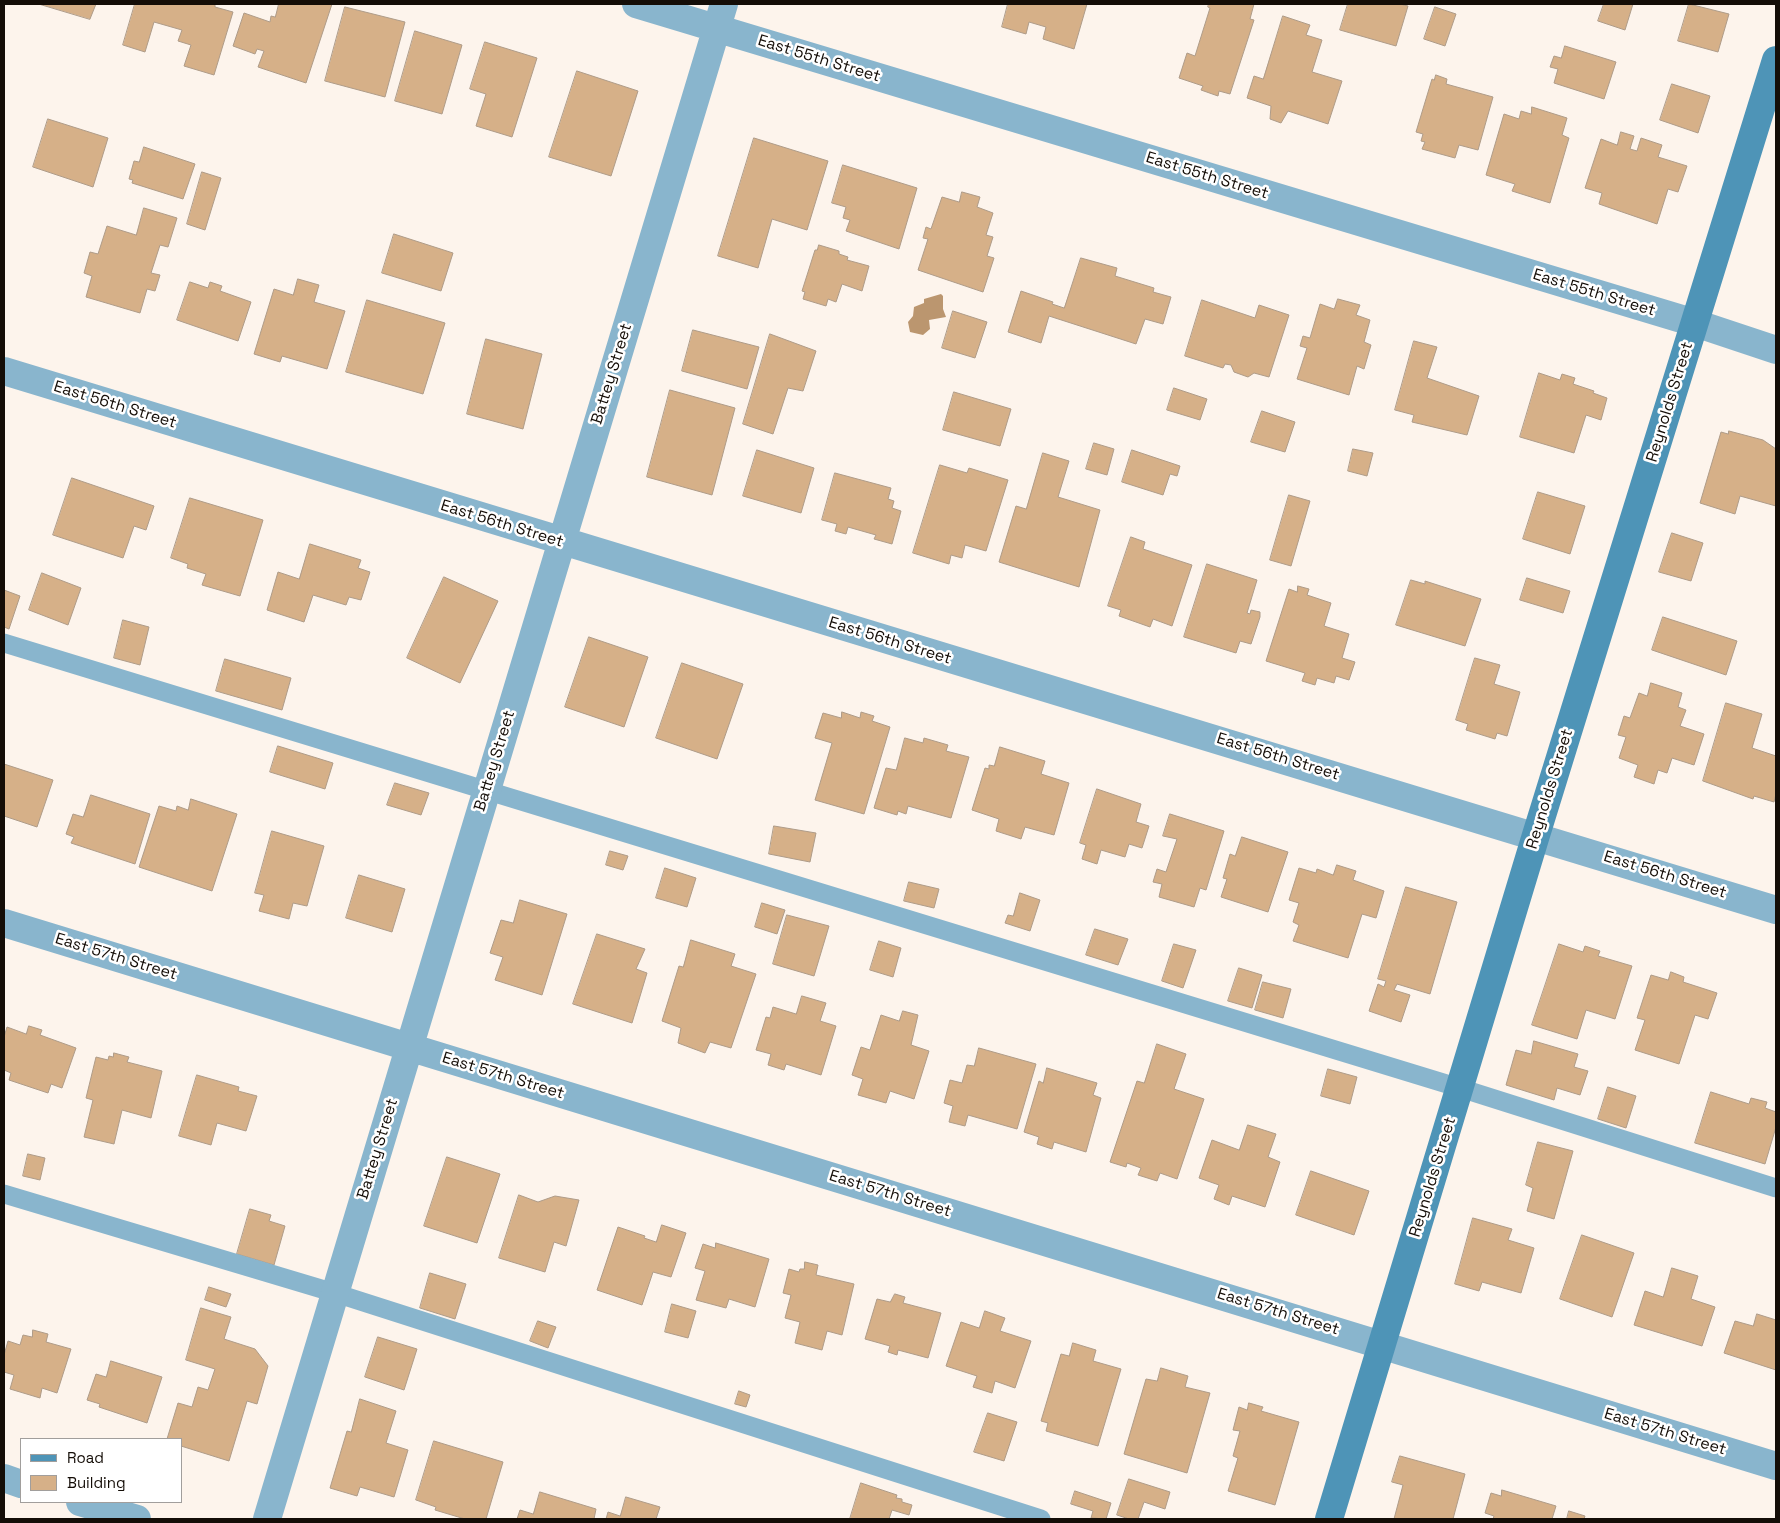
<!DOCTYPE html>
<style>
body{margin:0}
#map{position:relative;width:1780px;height:1523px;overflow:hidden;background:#fdf4ec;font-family:"Space Grotesk",sans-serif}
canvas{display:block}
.frame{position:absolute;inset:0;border:5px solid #140d07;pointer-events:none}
.legend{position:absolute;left:20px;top:1438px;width:162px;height:65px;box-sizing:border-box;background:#fff;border:1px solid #a19e9c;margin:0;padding:6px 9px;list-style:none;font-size:15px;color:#140d07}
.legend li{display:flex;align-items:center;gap:10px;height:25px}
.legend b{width:25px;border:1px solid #a19e9c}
</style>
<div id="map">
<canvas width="1780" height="1523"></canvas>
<div class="frame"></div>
<ul class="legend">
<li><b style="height:6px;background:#4e94b7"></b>Road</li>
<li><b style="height:14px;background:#d6b088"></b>Building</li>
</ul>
</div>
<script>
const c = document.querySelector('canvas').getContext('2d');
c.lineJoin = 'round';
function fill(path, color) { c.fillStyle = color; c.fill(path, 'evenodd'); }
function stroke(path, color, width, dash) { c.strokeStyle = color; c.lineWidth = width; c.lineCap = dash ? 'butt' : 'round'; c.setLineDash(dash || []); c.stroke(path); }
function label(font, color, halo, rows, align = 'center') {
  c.font = font + ' "Space Grotesk",sans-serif'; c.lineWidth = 5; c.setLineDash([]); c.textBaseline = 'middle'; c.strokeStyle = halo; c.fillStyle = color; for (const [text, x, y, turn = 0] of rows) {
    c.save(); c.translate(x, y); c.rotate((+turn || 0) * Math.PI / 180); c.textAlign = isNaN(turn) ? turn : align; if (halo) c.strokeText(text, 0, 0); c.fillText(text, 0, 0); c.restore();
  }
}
fill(new Path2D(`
 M941 294 943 296V309L946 317 929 320 930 329 923 335 910 332 908 322 913 316 914 307 924 303V299Z`), '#bb966f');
const building = new Path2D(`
 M39 4H96L90 19Z
 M135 4H215V7L233 12 214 75 184 66 191 45 178 41 182 30 154 22 145 52 123 45Z
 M279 4H332L306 83 258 67 264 51 257 49 255 54 233 46 244 13 270 22 271 16 275 17Z
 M1008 4H1087L1074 49 1043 39 1046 27 1029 22 1026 34 1002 27Z
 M1209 4H1254L1250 19 1254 20 1230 94 1219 91 1218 96 1201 90 1203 86 1179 78 1187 53 1195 56 1210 8 1208 7Z
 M1348 4H1400L1408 6 1396 46 1340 30Z
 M1604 4H1633L1625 30 1598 21Z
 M1689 4 1729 14 1718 52 1678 41Z
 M345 7 405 22 385 97 325 81Z
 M1435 7 1456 14 1445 46 1424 39Z
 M1283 16 1310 25 1306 35 1322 40 1312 72 1342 81 1328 124 1288 111 1281 123 1270 119 1271 106 1247 98 1254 76 1263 79Z
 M415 31 462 45 442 114 395 101Z
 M485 42 537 58 512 137 476 126 486 94 470 89Z
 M1565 46 1616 62 1604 99 1554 83 1558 69 1550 67 1554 56 1561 58Z
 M577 71 638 91 611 176 549 157Z
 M1436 75 1447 79 1446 84 1493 97 1478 150 1459 145 1455 158 1422 149 1425 142 1421 141 1423 134 1416 132 1432 79 1434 80Z
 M1672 84 1710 96 1698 133 1660 120Z
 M1532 107 1567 118 1562 135 1569 138 1550 203 1512 191 1515 184 1486 175 1504 114 1519 119 1521 111 1531 114Z
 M48 119 108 138 93 187 33 167Z
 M1621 132 1634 136 1630 149 1637 151 1641 138 1662 145 1658 157 1687 166 1678 192 1668 189 1657 224 1599 204 1602 193 1585 188 1601 139 1617 145Z
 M754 138 828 161 807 230 772 219 758 268 718 256Z
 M144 147 195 164 183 199 132 183 133 180 129 179 134 161 139 162Z
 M843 165 917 188 899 249 846 231 850 220 843 218 846 207 832 203Z
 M202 172 221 178 205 230 187 224Z
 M962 192 980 197 977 207 993 213 986 235 993 237 987 256 994 258 983 292 918 270 928 239 923 238 926 227 931 229 942 197 959 202Z
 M144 208 177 218 168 247 160 245 151 273 160 275 155 291 147 289 140 313 86 297 92 276 84 273 90 252 98 254 107 226 136 235Z
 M394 234 453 253 441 291 382 273Z
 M819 245 839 251V254L848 257 847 260 869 266 862 291 842 284 836 302 828 299 826 306 803 299 805 292 802 291 815 250H817Z
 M1081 258 1117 268 1115 276 1154 288 1153 292 1171 297 1163 324 1145 319 1136 344 1049 316 1041 343 1008 332 1021 291 1053 302 1052 304 1064 308Z
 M298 279 319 285 314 302 345 311 327 369 282 356 280 362 254 354 274 289 293 295Z
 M190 282 208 288 210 282 222 286 220 291 251 302 238 341 177 320Z
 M1338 299 1360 305 1356 315 1370 320 1364 342 1371 345 1364 369 1357 366 1349 395 1297 379 1307 348 1300 346 1303 336 1310 338 1320 304 1334 309Z
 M367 300 445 323 423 394 346 372Z
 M1202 300 1255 318 1259 305 1289 315 1269 377 1254 373 1248 377 1234 372 1231 365 1225 364 1223 368 1185 356Z
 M953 311 987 322 975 358 942 348Z
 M693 330 759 347 747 389 682 371Z
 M770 334 816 351 803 391 788 388 773 434 743 424Z
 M486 339 542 354 523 429 467 414Z
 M1414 341 1437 347 1427 378 1479 396 1467 435 1412 422 1414 415 1395 410Z
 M1539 373 1560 380 1562 374 1575 378 1573 384 1594 391 1593 393 1607 398 1601 420 1586 415 1574 453 1520 437Z
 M1174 388 1207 399 1200 420 1167 410Z
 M670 390 735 408 712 495 647 477Z
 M954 392 1011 409 1000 446 943 430Z
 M1262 411 1295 422 1285 452 1251 442Z
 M1729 431 1763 440 1776 449V506L1740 496 1735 514 1700 503 1721 432 1728 434Z
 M1094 443 1114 449 1107 475 1086 469Z
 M1353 449 1373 453 1367 476 1348 471Z
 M757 450 814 468 801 513 743 496Z
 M1132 450 1180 466 1177 476 1170 474 1163 495 1122 482Z
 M1043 453 1069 461 1058 497 1100 510 1079 587 999 562 1016 506 1026 509Z
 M940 465 967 473 969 468 1008 480 986 551 965 545 962 558 951 555 949 564 913 553Z
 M835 473 891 488 888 499 894 501 892 508 901 511 892 544 874 539 876 535 848 527 846 534 835 531 837 524 822 520Z
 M72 478 154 506 146 530 134 526 123 558 53 535Z
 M1538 492 1585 506 1570 554 1523 539Z
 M1289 495 1310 501 1291 566 1270 560Z
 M190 498 263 520 240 596 202 585 206 574 187 568 188 564 171 558Z
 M1672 533 1703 543 1691 581 1659 572Z
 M1131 537 1145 542 1143 549 1192 565 1172 626 1153 619 1150 627 1119 616 1121 610 1108 606Z
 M310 544 361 560 358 568 370 572 361 600 349 597 346 605 313 595 304 622 267 610 278 572 299 579Z
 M1207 564 1257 580 1247 613 1250 614 1251 610 1260 612V617L1251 644 1240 641 1236 653 1184 637Z
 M42 573 81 588 68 625 29 610Z
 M444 577 498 601 460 683 407 658Z
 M1527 578 1570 591 1563 613 1520 600Z
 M1411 580 1425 584V581L1481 599 1465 646 1396 625Z
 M1298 586 1309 589 1307 595 1331 603 1324 626 1349 634 1342 658 1355 662 1349 680 1336 676 1334 683 1317 678 1315 685 1302 681 1305 673 1266 661 1289 589 1297 592Z
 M4 590 20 596 9 629 4 627Z
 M1663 617 1737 641 1726 675 1652 650Z
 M123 620 149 627 140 665 114 658Z
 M589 637 648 657 624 727 565 707Z
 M1475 658 1500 665 1494 684 1520 692 1507 736 1497 733 1495 739 1466 730 1468 724 1456 720Z
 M225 659 291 678 282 710 216 691Z
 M682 663 743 684 717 759 656 738Z
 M1651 683 1682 693 1678 707 1686 710 1680 726 1704 734 1694 765 1672 758 1667 773 1658 770 1654 784 1634 777 1638 765 1619 758 1626 737 1618 735 1624 716 1630 718 1639 693 1647 696Z
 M1726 703 1762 714 1752 748 1776 756V794L1774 802 1754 796 1753 799 1703 781Z
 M842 712 860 718 861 712 874 716 872 721 890 727 864 814 815 800 832 743 815 738 823 713 841 718Z
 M905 738 923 743 924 738 948 745 946 751 969 757 951 818 908 806 906 814 898 811 897 815 874 808 886 768 896 770Z
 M278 746 333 763 325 789 270 772Z
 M1000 747 1045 761 1041 774 1069 783 1054 835 1025 827 1021 839 996 831 999 819 972 810 985 768 989 769V765L994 766Z
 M4 764 53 780 37 827 4 816Z
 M395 783 429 793 421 815 387 805Z
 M1097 789 1141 804 1136 822 1149 826 1142 848 1129 844 1125 857 1101 850 1097 864 1082 859 1086 845 1080 843Z
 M91 795 150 814 135 864 71 843 74 837 66 834 73 814 83 817Z
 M191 799 237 814 212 891 139 867 159 806 176 811 177 806 188 810Z
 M1170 814 1224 831 1206 890 1200 888 1194 907 1159 897 1162 884 1153 882 1157 869 1166 872 1177 839 1163 836Z
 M774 826 816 833 810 862 769 854Z
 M272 831 324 846 307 906 293 903 289 919 259 911 264 895 255 893Z
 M1242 837 1288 852 1268 912 1221 897 1227 879 1223 878 1230 854 1235 856Z
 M610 851 628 856 623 870 606 865Z
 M1337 865 1356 871 1353 880 1384 891 1376 918 1362 914 1348 958 1293 941 1299 925 1293 922 1299 903 1289 900 1299 868 1316 873 1317 869 1333 875Z
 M665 868 696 878 687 907 656 898Z
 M359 875 405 889 392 932 346 918Z
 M909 882 939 889 934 908 904 901Z
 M1406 887 1457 902 1430 994 1397 984 1394 990 1410 995 1401 1022 1369 1011 1378 984 1384 987 1386 981 1378 979Z
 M1020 893 1040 900 1030 931 1005 923 1008 915 1013 916Z
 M520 900 567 914 542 995 495 980 503 957 490 953 501 920 513 923Z
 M762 903 785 910 777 934 755 927Z
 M787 915 829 926 814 976 773 964Z
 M1095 929 1128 939 1118 965 1086 955Z
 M597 934 645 949 636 969 647 973 632 1023 573 1004Z
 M691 940 735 954 731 966 756 974 731 1048 710 1042 705 1053 678 1043 681 1028 662 1021 679 966 683 967Z
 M879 941 901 948 893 977 870 970Z
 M1174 944 1196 950 1183 988 1162 981Z
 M1559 944 1583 952 1585 946 1600 951 1598 956 1632 966 1615 1019 1586 1010 1577 1039 1532 1025Z
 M1239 968 1262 975 1252 1008 1228 1001Z
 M1671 972 1684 977 1683 982 1717 993 1708 1019 1695 1015 1679 1064 1635 1050 1645 1020 1637 1018 1651 975 1668 980Z
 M1263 982 1291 989 1283 1018 1255 1010Z
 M802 996 826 1003 820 1021 836 1026 821 1075 786 1064 784 1070 768 1065 771 1054 756 1050 766 1017 770 1018 773 1007 796 1014Z
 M903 1011 918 1015 911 1045 929 1051 914 1099 890 1091 886 1103 858 1095 863 1079 852 1075 861 1047 870 1050 881 1015 899 1021Z
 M29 1026 42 1030 40 1035 76 1048 62 1088 51 1084 48 1093 9 1080 11 1073 4 1070V1037L7 1027 26 1034Z
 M1534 1041 1578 1054 1574 1067 1588 1071 1580 1095 1557 1088 1554 1100 1506 1085 1516 1050 1531 1054Z
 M1157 1044 1186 1054 1174 1089 1204 1099 1177 1179 1160 1173 1157 1181 1138 1175 1141 1168 1127 1163 1126 1167 1110 1162 1137 1081 1144 1083Z
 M979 1048 1036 1064 1017 1129 968 1115 965 1126 949 1122 953 1106 944 1103 950 1080 962 1083 967 1065 974 1066Z
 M114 1053 129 1057 127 1062 162 1071 151 1118 122 1110 114 1144 84 1137 93 1100 86 1098 96 1057 108 1060 109 1056 113 1057Z
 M1047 1068 1097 1083 1093 1095 1101 1098 1086 1152 1054 1142 1052 1149 1037 1144 1039 1137 1024 1132 1039 1081 1043 1083Z
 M1328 1069 1357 1077 1350 1104 1321 1096Z
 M197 1075 239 1087 238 1091 257 1096 246 1131 217 1123 211 1145 179 1136Z
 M1608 1087 1636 1096 1626 1128 1598 1119Z
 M1711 1092 1749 1104 1751 1098 1767 1102 1765 1108 1776 1112V1127L1765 1164 1695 1143Z
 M1248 1125 1276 1134 1268 1157 1280 1162 1265 1207 1232 1196 1229 1205 1214 1199 1219 1185 1199 1178 1212 1140 1239 1150Z
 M1538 1142 1573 1151 1554 1219 1527 1211 1533 1188 1526 1185Z
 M28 1154 45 1158 40 1180 23 1176Z
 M447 1157 500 1174 477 1243 424 1226Z
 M1311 1171 1369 1191 1354 1235 1296 1215Z
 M519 1195 538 1202 555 1196 579 1200 566 1246 554 1242 545 1272 499 1258Z
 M250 1209 271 1215 269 1221 285 1226 274 1265 237 1254Z
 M1473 1218 1512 1229 1508 1240 1534 1248 1521 1293 1482 1282 1479 1291 1455 1284Z
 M662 1225 686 1233 671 1277 653 1272 642 1305 597 1290 618 1227 645 1236 644 1238 656 1242Z
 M1582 1235 1634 1253 1612 1317 1560 1299Z
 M716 1243 769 1259 755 1307 729 1299 726 1308 696 1300 705 1271 695 1268 703 1244 715 1248Z
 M805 1262 818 1265 816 1275 854 1284 842 1335 827 1331 822 1350 795 1343 800 1322 785 1318 791 1295 783 1293 789 1269 799 1272 800 1269H804Z
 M1672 1268 1698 1276 1691 1299 1715 1307 1702 1346 1634 1325 1645 1291 1663 1297Z
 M430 1273 466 1284 455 1319 420 1308Z
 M209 1287 231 1294 226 1307 205 1300Z
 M895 1294 905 1297 903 1303 941 1313 928 1358 898 1350 897 1355 888 1352 890 1346 865 1339 877 1299 890 1302Z
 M672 1304 696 1311 688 1338 665 1332Z
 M201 1308 231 1317 224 1339 255 1349 268 1366 257 1404 247 1401 229 1461 181 1446V1439H167L178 1403 192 1407 198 1387 208 1390 215 1369 186 1360Z
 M985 1311 1005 1318 1000 1331 1031 1341 1015 1388 995 1381 992 1393 973 1387 977 1376 946 1366 961 1322 979 1328Z
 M1757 1314 1776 1320V1370L1724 1353 1735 1321 1753 1326Z
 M538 1321 556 1327 548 1348 530 1341Z
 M33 1330 48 1334 46 1342 71 1349 57 1393 42 1388 40 1398 10 1389 14 1375 4 1372V1355L8 1341 20 1345 23 1335 32 1337Z
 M378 1337 417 1349 404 1390 365 1377Z
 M1073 1343 1096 1350 1093 1361 1121 1369 1098 1446 1046 1431 1048 1423 1041 1421 1061 1354 1069 1356Z
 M111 1361 162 1377 147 1423 99 1407 100 1404 87 1400 96 1374 106 1377Z
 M1161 1368 1188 1376 1185 1387 1210 1393 1187 1473 1124 1454 1146 1379 1157 1381Z
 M739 1391 750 1395 746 1407 735 1404Z
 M360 1399 396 1411 386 1443 408 1450 394 1497 360 1487 357 1496 330 1488 347 1431 351 1432Z
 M1249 1403 1263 1407 1261 1411 1299 1422 1275 1505 1228 1491 1238 1458 1233 1456 1240 1431 1233 1430 1239 1407 1247 1410Z
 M988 1413 1017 1422 1004 1461 974 1452Z
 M434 1441 503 1462 486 1519H465L435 1510 436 1507 416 1500Z
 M1400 1456 1465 1474 1453 1519H1394L1403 1485 1392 1482Z
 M1129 1479 1170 1492 1165 1509 1144 1502 1138 1519H1129L1117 1515Z
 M861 1483 897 1495 896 1498 902 1499V1502L912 1505 909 1515 892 1510 889 1519H850Z
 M1502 1490 1556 1506 1552 1519H1493L1494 1516 1485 1513 1491 1493 1501 1496Z
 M1075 1491 1111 1503 1106 1519 1091 1518 1093 1511 1071 1504Z
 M540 1492 596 1509 594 1519H517L520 1510 533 1514Z
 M626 1497 660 1507 656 1519H606L608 1512 620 1516Z
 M1569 1511 1585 1516 1584 1519H1567Z`);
fill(building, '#d6b088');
stroke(building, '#ae9b88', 1);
stroke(new Path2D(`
 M4 643 1460 1088 1776 1188
 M4 1194 335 1293 1041 1519`), '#89b5cd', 19);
stroke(new Path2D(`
 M636 4 1695 323 1776 350
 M4 371 1776 910
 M4 923 1776 1466
 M4 1478 21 1484
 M80 1502 137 1519
 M267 1519 724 4`), '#89b5cd', 28);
stroke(new Path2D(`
 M1329 1519 1536 835 1776 60`), '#4e94b7', 28);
label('16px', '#140d07', '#fff', [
 ["East 55th Street",819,59,17],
 ["East 55th Street",1207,176,17],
 ["East 55th Street",1594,293,17],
 ["Battey Street",612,374,-73],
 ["Reynolds Street",1670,402,-73],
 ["East 56th Street",115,405,17],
 ["East 56th Street",502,524,17],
 ["East 56th Street",890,641,17],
 ["East 56th Street",1278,757,17],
 ["Battey Street",495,761,-73],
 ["Reynolds Street",1550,789,-73],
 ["East 56th Street",1665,875,17],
 ["East 57th Street",116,957,17],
 ["East 57th Street",503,1076,17],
 ["Battey Street",378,1149,-73],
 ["Reynolds Street",1433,1177,-73],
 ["East 57th Street",890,1194,17],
 ["East 57th Street",1278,1312,17],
 ["East 57th Street",1665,1432,17]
]);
</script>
